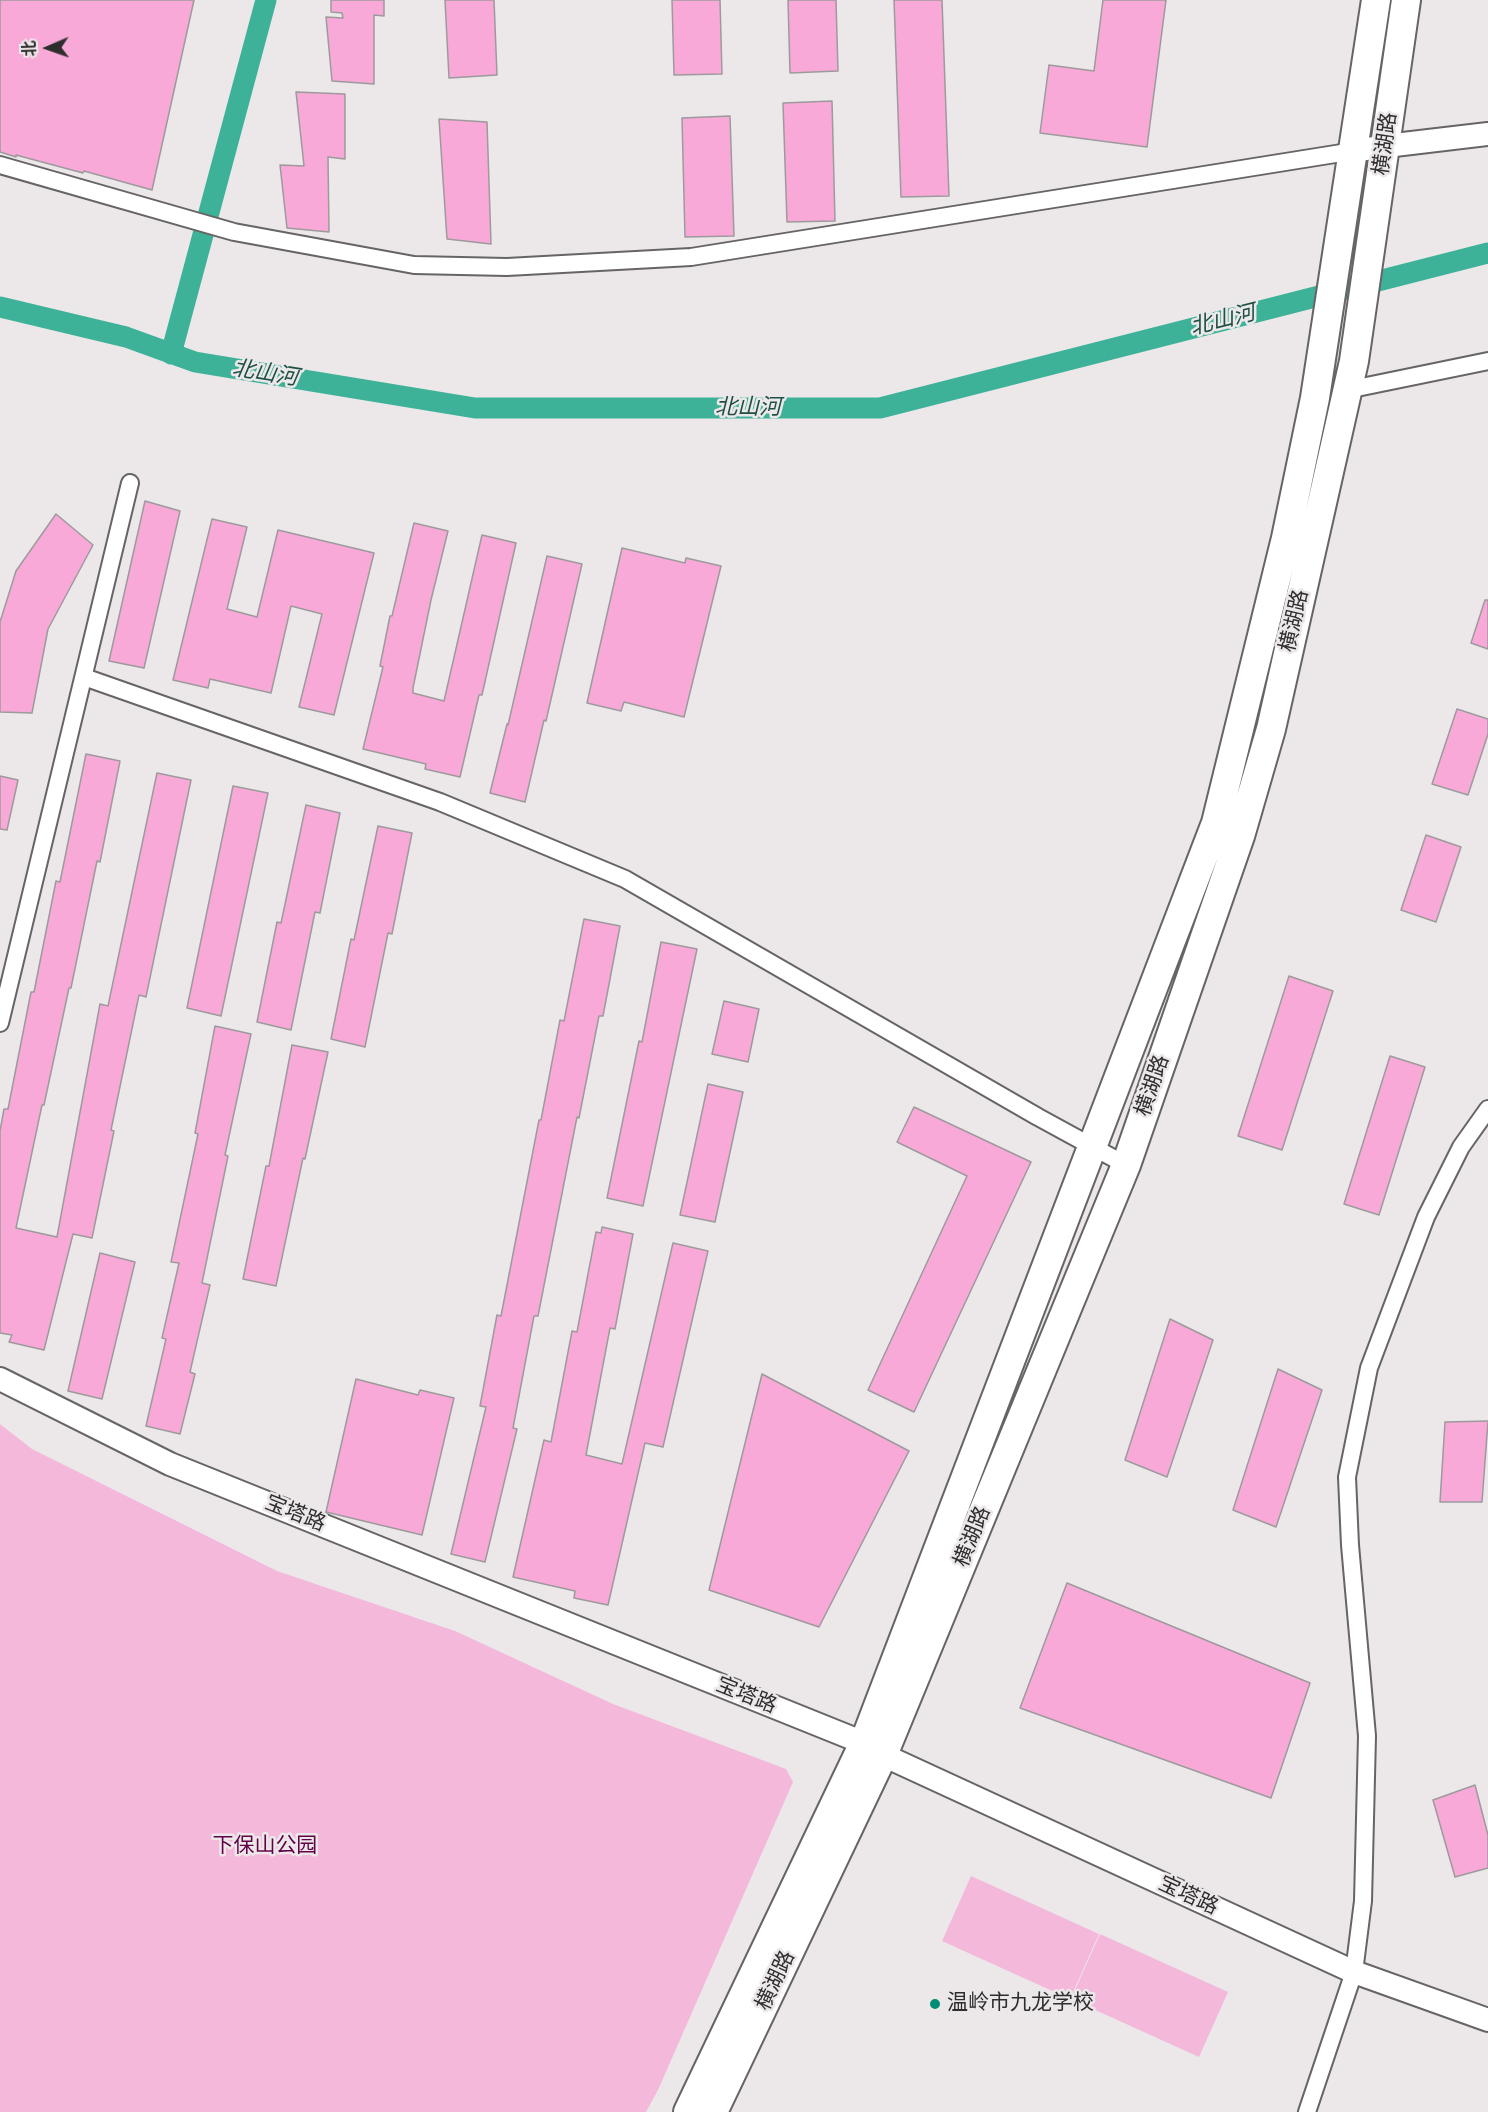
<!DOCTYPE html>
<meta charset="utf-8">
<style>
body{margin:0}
#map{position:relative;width:1488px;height:2112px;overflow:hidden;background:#ece8ea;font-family:"DejaVu Sans","Noto Sans SC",sans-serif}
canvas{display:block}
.north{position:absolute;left:18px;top:18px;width:60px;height:60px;-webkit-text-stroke:4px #ece8ea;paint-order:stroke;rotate:268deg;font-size:16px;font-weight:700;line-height:24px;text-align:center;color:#2f2e2e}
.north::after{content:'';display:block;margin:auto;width:21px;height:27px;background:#2f2e2e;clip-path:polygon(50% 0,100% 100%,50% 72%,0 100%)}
</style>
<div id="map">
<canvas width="1488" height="2112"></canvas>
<div class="north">北</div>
</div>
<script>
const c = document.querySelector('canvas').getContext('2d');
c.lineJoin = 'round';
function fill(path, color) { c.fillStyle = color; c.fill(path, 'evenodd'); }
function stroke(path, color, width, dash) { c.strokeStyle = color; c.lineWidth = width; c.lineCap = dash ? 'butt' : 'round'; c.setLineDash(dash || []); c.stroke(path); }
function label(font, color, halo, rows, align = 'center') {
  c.font = font + ' "DejaVu Sans","Noto Sans SC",sans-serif'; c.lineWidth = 5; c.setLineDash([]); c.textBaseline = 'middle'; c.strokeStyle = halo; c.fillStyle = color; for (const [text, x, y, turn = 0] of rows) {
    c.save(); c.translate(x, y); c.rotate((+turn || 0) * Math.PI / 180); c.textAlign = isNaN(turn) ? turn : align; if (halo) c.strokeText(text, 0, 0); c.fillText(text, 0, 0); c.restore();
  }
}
fill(new Path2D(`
 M0 1424 32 1449 277 1571 455 1631 613 1704 786 1769 793 1782 658 2090 646 2112H0Z
 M971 1876 1099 1934 1070 1999 942 1941Z
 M1100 1934 1228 1992 1199 2057 1071 1999Z`), '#f3b8da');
stroke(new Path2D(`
 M0 307 126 337 195 362 475 408H880L1488 253
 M171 354 266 0`), '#3db299', 21);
const building = new Path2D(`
 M0 0H194L152 190 84 171 83 173 16 155V157L0 152Z
 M331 0H384V16L374 15V84L332 81 326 17 343 18 342 13 331 12Z
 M445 0H494L497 75 449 78Z
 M672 0H720L722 74 674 75Z
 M788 0H836L838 71 790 73Z
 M894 0H942L949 196 901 197Z
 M1103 0H1166L1147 147 1040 133 1049 65 1094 71Z
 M296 92 345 94V159L328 157 329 232 287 228 280 165 304 166Z
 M832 101 835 221 787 222 783 103Z
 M730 116 734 236 685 237 682 118Z
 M439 119 487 122 491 244 447 239Z
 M145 501 180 511 144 668 109 661Z
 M56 514 93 545 48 629 32 713 0 712V622L16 571Z
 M212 519 247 527 227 609 257 617 278 530 374 553 334 715 299 707 322 614 291 606 271 693 210 679 208 688 173 680Z
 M414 523 448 531 431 600 413 688V693L444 701 482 535 516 543 482 695H479L460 777 425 769 426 764 363 749 383 667 380 666 390 616H392Z
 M622 548 685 563 686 558 721 566 684 717 624 702 621 711 587 703Z
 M547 556 582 564 546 721 544 720 525 802 490 793 507 724 508 725Z
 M1485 600H1488V649L1471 643Z
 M1457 709 1488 719V734L1468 795 1432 784Z
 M86 754 120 761 100 862 97 861 71 988H69L44 1105H42L16 1228 57 1237 100 1004 108 1006 157 773 191 780 146 997 139 995 111 1130 114 1131 92 1238 73 1234 44 1350 9 1342 12 1335 0 1333V1131L4 1109H8L31 992H34L56 881 60 882Z
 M0 776 18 780 7 830 0 829Z
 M233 786 268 793 221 1016 187 1008Z
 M306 805 340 813 320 913 315 912 291 1030 257 1022 277 922 281 923Z
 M378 826 412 833 392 934 388 933 365 1047 331 1039 351 939 354 940Z
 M1426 835 1461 847 1436 922 1401 910Z
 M584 919 620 926 603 1016H599L579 1118 577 1117 538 1316H534L513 1428 517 1429 485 1562 451 1554 486 1407 480 1406 497 1315 501 1316 539 1120H541L560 1020 564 1021Z
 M661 942 697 949 643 1206 607 1198 639 1041 642 1042Z
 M1289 976 1333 991 1282 1150 1238 1136Z
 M724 1001 759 1009 748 1062 712 1054Z
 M215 1026 251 1034 225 1155 228 1156 202 1283 210 1285 190 1372 195 1374 180 1434 146 1426 166 1339 162 1338 179 1263 171 1262 198 1134 195 1133Z
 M292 1045 328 1052 305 1159 303 1158 276 1286 243 1279 266 1166H269Z
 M1390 1056 1425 1067 1379 1215 1344 1204Z
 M708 1084 743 1092 715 1222 680 1215Z
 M914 1107 1031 1162 914 1412 868 1390 967 1176 897 1142Z
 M602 1227 633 1234 615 1329 610 1328 586 1455 622 1464 673 1243 708 1251 663 1447 645 1443 608 1605 574 1598 575 1591 513 1577 544 1440 551 1442 572 1331 577 1332 596 1232 601 1233Z
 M100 1253 135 1262 102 1399 68 1391Z
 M1170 1319 1213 1340 1167 1477 1125 1460Z
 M1278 1369 1322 1390 1276 1527 1233 1510Z
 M762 1374 909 1451 819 1627 709 1590Z
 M356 1379 418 1395 420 1390 454 1398 422 1535 326 1512Z
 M1488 1421 1482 1502H1440L1445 1422Z
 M1067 1583 1310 1683 1271 1798 1020 1708Z
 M1475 1785 1488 1835V1868L1455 1877 1433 1800Z`);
fill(building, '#f9a9d8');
stroke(building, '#9d9a9c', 1.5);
const street = new Path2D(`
 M0 165 234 232 414 265 507 267 691 257 1354 151
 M1347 390 1488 361
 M84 677 440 802 625 879 1038 1117 1126 1165
 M0 1023 130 483
 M1307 2112 1354 1972 1363 1901 1367 1736 1350 1545 1347 1477 1369 1368 1426 1217 1461 1147 1488 1109`);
const secondary = new Path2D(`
 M1354 151 1386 146 1488 134
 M0 1379 170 1464 864 1743 883 1755 1354 1972 1488 2020`);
const highway = new Path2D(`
 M688 2112 864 1743 1216 823 1286 538 1315 398 1376 0
 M713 2112 883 1755 1126 1165 1240 836 1271 729 1354 361 1406 0`);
stroke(street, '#676465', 20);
stroke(secondary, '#676465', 26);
stroke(highway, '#676465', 32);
stroke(street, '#fff', 16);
stroke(secondary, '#fff', 22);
stroke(highway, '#fff', 28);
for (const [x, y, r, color] of [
 [935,2004,6,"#008d76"]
]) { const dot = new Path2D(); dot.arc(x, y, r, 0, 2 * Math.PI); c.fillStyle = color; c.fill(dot); stroke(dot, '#ece8ea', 2); }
label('21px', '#2f2e2e', '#ece8ea', [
 ["横湖路",1386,144,-82],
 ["横湖路",1295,621,-77],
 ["横湖路",1153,1086,-71],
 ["宝塔路",295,1514,22],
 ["横湖路",973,1537,-68],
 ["宝塔路",746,1696,22],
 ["宝塔路",1188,1896,25],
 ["横湖路",776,1981,-65]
]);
label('21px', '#610147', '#ece8ea', [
 ["下保山公园",265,1847]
]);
label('21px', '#2f2e2e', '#ece8ea', [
 ["温岭市九龙学校",947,2004]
], 'left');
label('italic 22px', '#1f5045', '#ece8ea', [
 ["北山河",1223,321,-14],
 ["北山河",265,374,9],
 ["北山河",748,408]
]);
</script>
